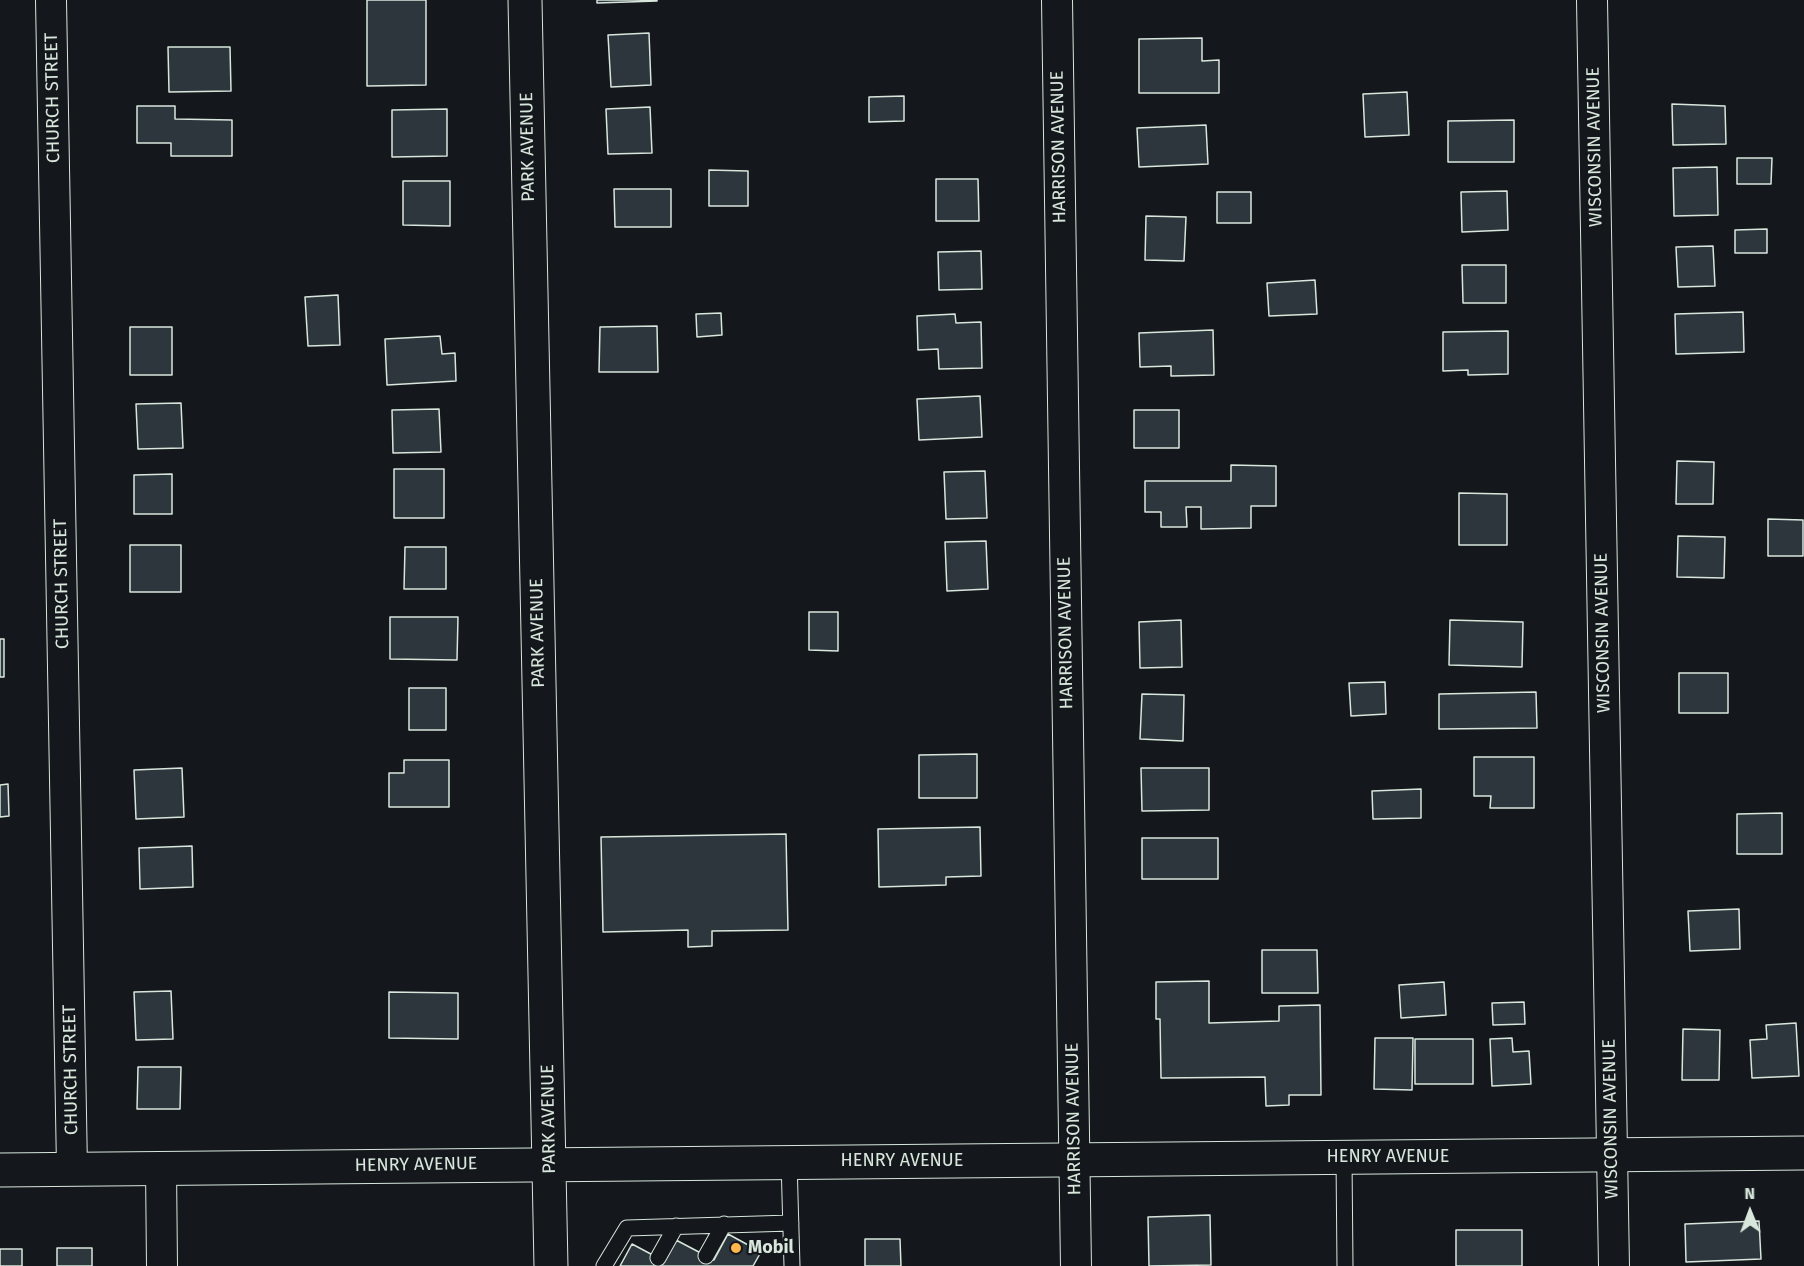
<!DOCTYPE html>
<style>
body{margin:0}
#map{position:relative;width:1804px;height:1266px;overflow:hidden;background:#14181c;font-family:"Fira Sans",sans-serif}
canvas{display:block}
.north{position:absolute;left:1720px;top:1182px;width:60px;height:60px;-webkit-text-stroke:4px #14181c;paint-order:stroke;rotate:359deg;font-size:16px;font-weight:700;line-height:24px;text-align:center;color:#d8e6dc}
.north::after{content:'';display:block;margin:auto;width:21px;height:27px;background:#d8e6dc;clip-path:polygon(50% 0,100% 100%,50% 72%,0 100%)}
</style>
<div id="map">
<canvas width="1804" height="1266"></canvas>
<div class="north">N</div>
</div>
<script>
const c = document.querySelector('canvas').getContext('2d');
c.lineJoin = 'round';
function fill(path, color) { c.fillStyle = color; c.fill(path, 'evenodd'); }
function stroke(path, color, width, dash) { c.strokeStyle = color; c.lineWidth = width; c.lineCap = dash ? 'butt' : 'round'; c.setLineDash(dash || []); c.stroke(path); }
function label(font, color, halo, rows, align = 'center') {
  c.font = font + ' "Fira Sans",sans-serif'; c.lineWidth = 4.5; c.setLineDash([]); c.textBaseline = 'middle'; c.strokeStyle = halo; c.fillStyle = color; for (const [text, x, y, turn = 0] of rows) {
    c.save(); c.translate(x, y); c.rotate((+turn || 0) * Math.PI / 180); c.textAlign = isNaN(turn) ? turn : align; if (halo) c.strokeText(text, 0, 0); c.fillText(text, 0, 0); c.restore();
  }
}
const building = new Path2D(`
 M367 0H426V85L367 86Z
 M597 0H657V1L597 3Z
 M649 33 651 85 611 87 608 35Z
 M1202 38V61L1219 60V93H1139V39Z
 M168 47H230L231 91 169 92Z
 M1407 92 1409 135 1365 137 1363 94Z
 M904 96V121L869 122V97Z
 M1672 104 1725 106 1726 144 1673 145Z
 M137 106H175V119L232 120V156H171V143H137Z
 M650 107 652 153 608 154 606 109Z
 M447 109V156L392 157V110Z
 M1514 120V162H1448V121Z
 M1206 125 1208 164 1139 167 1137 128Z
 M1737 158H1772L1771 184H1737Z
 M1717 167 1718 215 1674 216 1673 168Z
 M709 170 748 171V206H709Z
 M936 179H978L979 221H936Z
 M403 181H450V226L403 225Z
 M614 189H671V227H615Z
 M1507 191 1508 230 1462 232 1461 192Z
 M1217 192H1251V223H1217Z
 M1146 216 1186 217 1184 261 1145 260Z
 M1767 229V253H1735V230Z
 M1713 246 1715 286 1678 287 1676 247Z
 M981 251 982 289 939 290 938 252Z
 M1462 265H1506V303H1463Z
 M1315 280 1317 314 1269 316 1267 283Z
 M338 295 340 345 308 346 305 297Z
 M1743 312 1744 352 1676 354 1675 314Z
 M721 313 722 335 697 337 696 314Z
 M955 314 956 323 981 322 982 368 939 369 938 349 918 350 917 316Z
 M657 326 658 372H599L600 327Z
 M130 327H172V375H130Z
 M1213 330 1214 375 1171 376V366L1140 367 1139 333Z
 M1508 331V374L1468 375V370L1443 371V332Z
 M440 336 442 354 455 353 456 381 387 385 385 339Z
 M980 396 982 437 919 440 917 399Z
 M181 403 183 448 138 449 136 404Z
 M439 409 441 452 393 453 392 410Z
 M1134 410H1179V448H1134Z
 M1677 461 1714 462 1713 504H1676Z
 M1231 465 1276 466V506H1251V528L1201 529V507H1186L1187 527H1161V512H1145V481H1231Z
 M394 469H444V518H394Z
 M985 471 987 518 946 519 944 472Z
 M172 474V514H134V475Z
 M1459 493 1507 494V545H1459Z
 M1768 519 1803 520V556H1768Z
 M1678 536 1725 537 1724 578 1677 577Z
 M986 541 988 589 947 591 945 542Z
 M130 545H181V592H130Z
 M405 547H446V589H404Z
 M809 612H838V651L809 650Z
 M390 617H458L457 660 390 659Z
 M1181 620 1182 667 1140 668 1139 622Z
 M1450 620 1523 622 1522 667 1449 665Z
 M0 639H4V677H0Z
 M1679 673H1728V713H1679Z
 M1385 682 1386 714 1351 716 1349 683Z
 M409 688H446V730H409Z
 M1536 692 1537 728 1439 729V694Z
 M1142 694 1184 695 1183 741 1140 739Z
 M977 754V798H919V755Z
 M1474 757H1534V808H1490L1491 796H1474Z
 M404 760H449V807H389V773H404Z
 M182 768 184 817 136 819 134 770Z
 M1141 768H1209V810L1142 811Z
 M8 784 9 816 0 817V785Z
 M1421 789V818L1373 819 1372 791Z
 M1782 813V854H1737V814Z
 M980 827 981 876 946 877V885L879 887 878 829Z
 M786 834 788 930 712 931V946L688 947V930L603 932 601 837Z
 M1142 838H1218V879H1142Z
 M192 846 193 887 140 889 139 848Z
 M1739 909 1740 949 1690 951 1688 911Z
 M1262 950H1317L1318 993H1262Z
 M1209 981V1023L1279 1021V1006L1320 1005 1321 1095H1289V1105L1266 1106 1265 1077 1161 1078 1160 1019H1156V982Z
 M1444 982 1446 1015 1401 1018 1399 985Z
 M171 991 173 1039 136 1040 134 992Z
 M389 992 458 993V1039L389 1038Z
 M1524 1002 1525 1024 1493 1025 1492 1003Z
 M1796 1023 1799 1076 1752 1078 1750 1040 1767 1039 1766 1025Z
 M1683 1029 1720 1030 1719 1080H1682Z
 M1375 1038H1413L1412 1090 1374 1089Z
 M1512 1038 1513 1052 1529 1051 1531 1084 1492 1086 1490 1039Z
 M1415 1039H1473V1084H1415Z
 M138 1067H181L180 1109H137Z
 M1210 1215 1211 1265 1149 1266 1148 1217Z
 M1759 1221 1761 1259 1686 1262 1685 1224Z
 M1456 1230H1522V1266H1456Z
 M728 1234 761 1252 753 1266H620L632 1244 664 1261 676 1240 714 1260Z
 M865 1239H900L901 1266H865Z
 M57 1248H92V1266H57Z
 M0 1249H22V1266H0Z`);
fill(building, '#2c363c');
stroke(building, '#d8e6dc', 1.5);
const lane = new Path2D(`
 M1344 1158 1345 1266
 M789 1161 792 1266
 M706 1256 724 1224
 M658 1258 676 1226
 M604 1266 627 1228 791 1223`);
const street = new Path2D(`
 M51 0 72 1168
 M1057 0 1076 1266
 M1592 0 1614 1266
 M161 1167 162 1266`);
const secondary = new Path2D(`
 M525 0 551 1266
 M0 1170 1804 1153`);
stroke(lane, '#d8e6dc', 17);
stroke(street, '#d8e6dc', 32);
stroke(secondary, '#d8e6dc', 35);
stroke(lane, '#14181c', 15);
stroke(street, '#14181c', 30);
stroke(secondary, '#14181c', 33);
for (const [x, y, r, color] of [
 [736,1248,6,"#ffb74d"]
]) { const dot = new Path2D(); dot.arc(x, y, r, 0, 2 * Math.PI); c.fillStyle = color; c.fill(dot); stroke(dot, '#14181c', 2); }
label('18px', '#d8e6dc', '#14181c', [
 ["CHURCH STREET",53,98,-91],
 ["PARK AVENUE",528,147,-91],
 ["HARRISON AVENUE",1059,147,-91],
 ["WISCONSIN AVENUE",1595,147,-91],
 ["CHURCH STREET",62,584,-91],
 ["PARK AVENUE",538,633,-91],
 ["HARRISON AVENUE",1066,633,-91],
 ["WISCONSIN AVENUE",1603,633,-91],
 ["CHURCH STREET",71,1070,-91],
 ["PARK AVENUE",549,1119,-91],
 ["HARRISON AVENUE",1074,1119,-91],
 ["WISCONSIN AVENUE",1611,1119,-91],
 ["HENRY AVENUE",1388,1157],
 ["HENRY AVENUE",902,1161],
 ["HENRY AVENUE",416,1165,-1]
]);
label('bold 18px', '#d8e6dc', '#14181c', [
 ["Mobil",748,1248]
], 'left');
</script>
